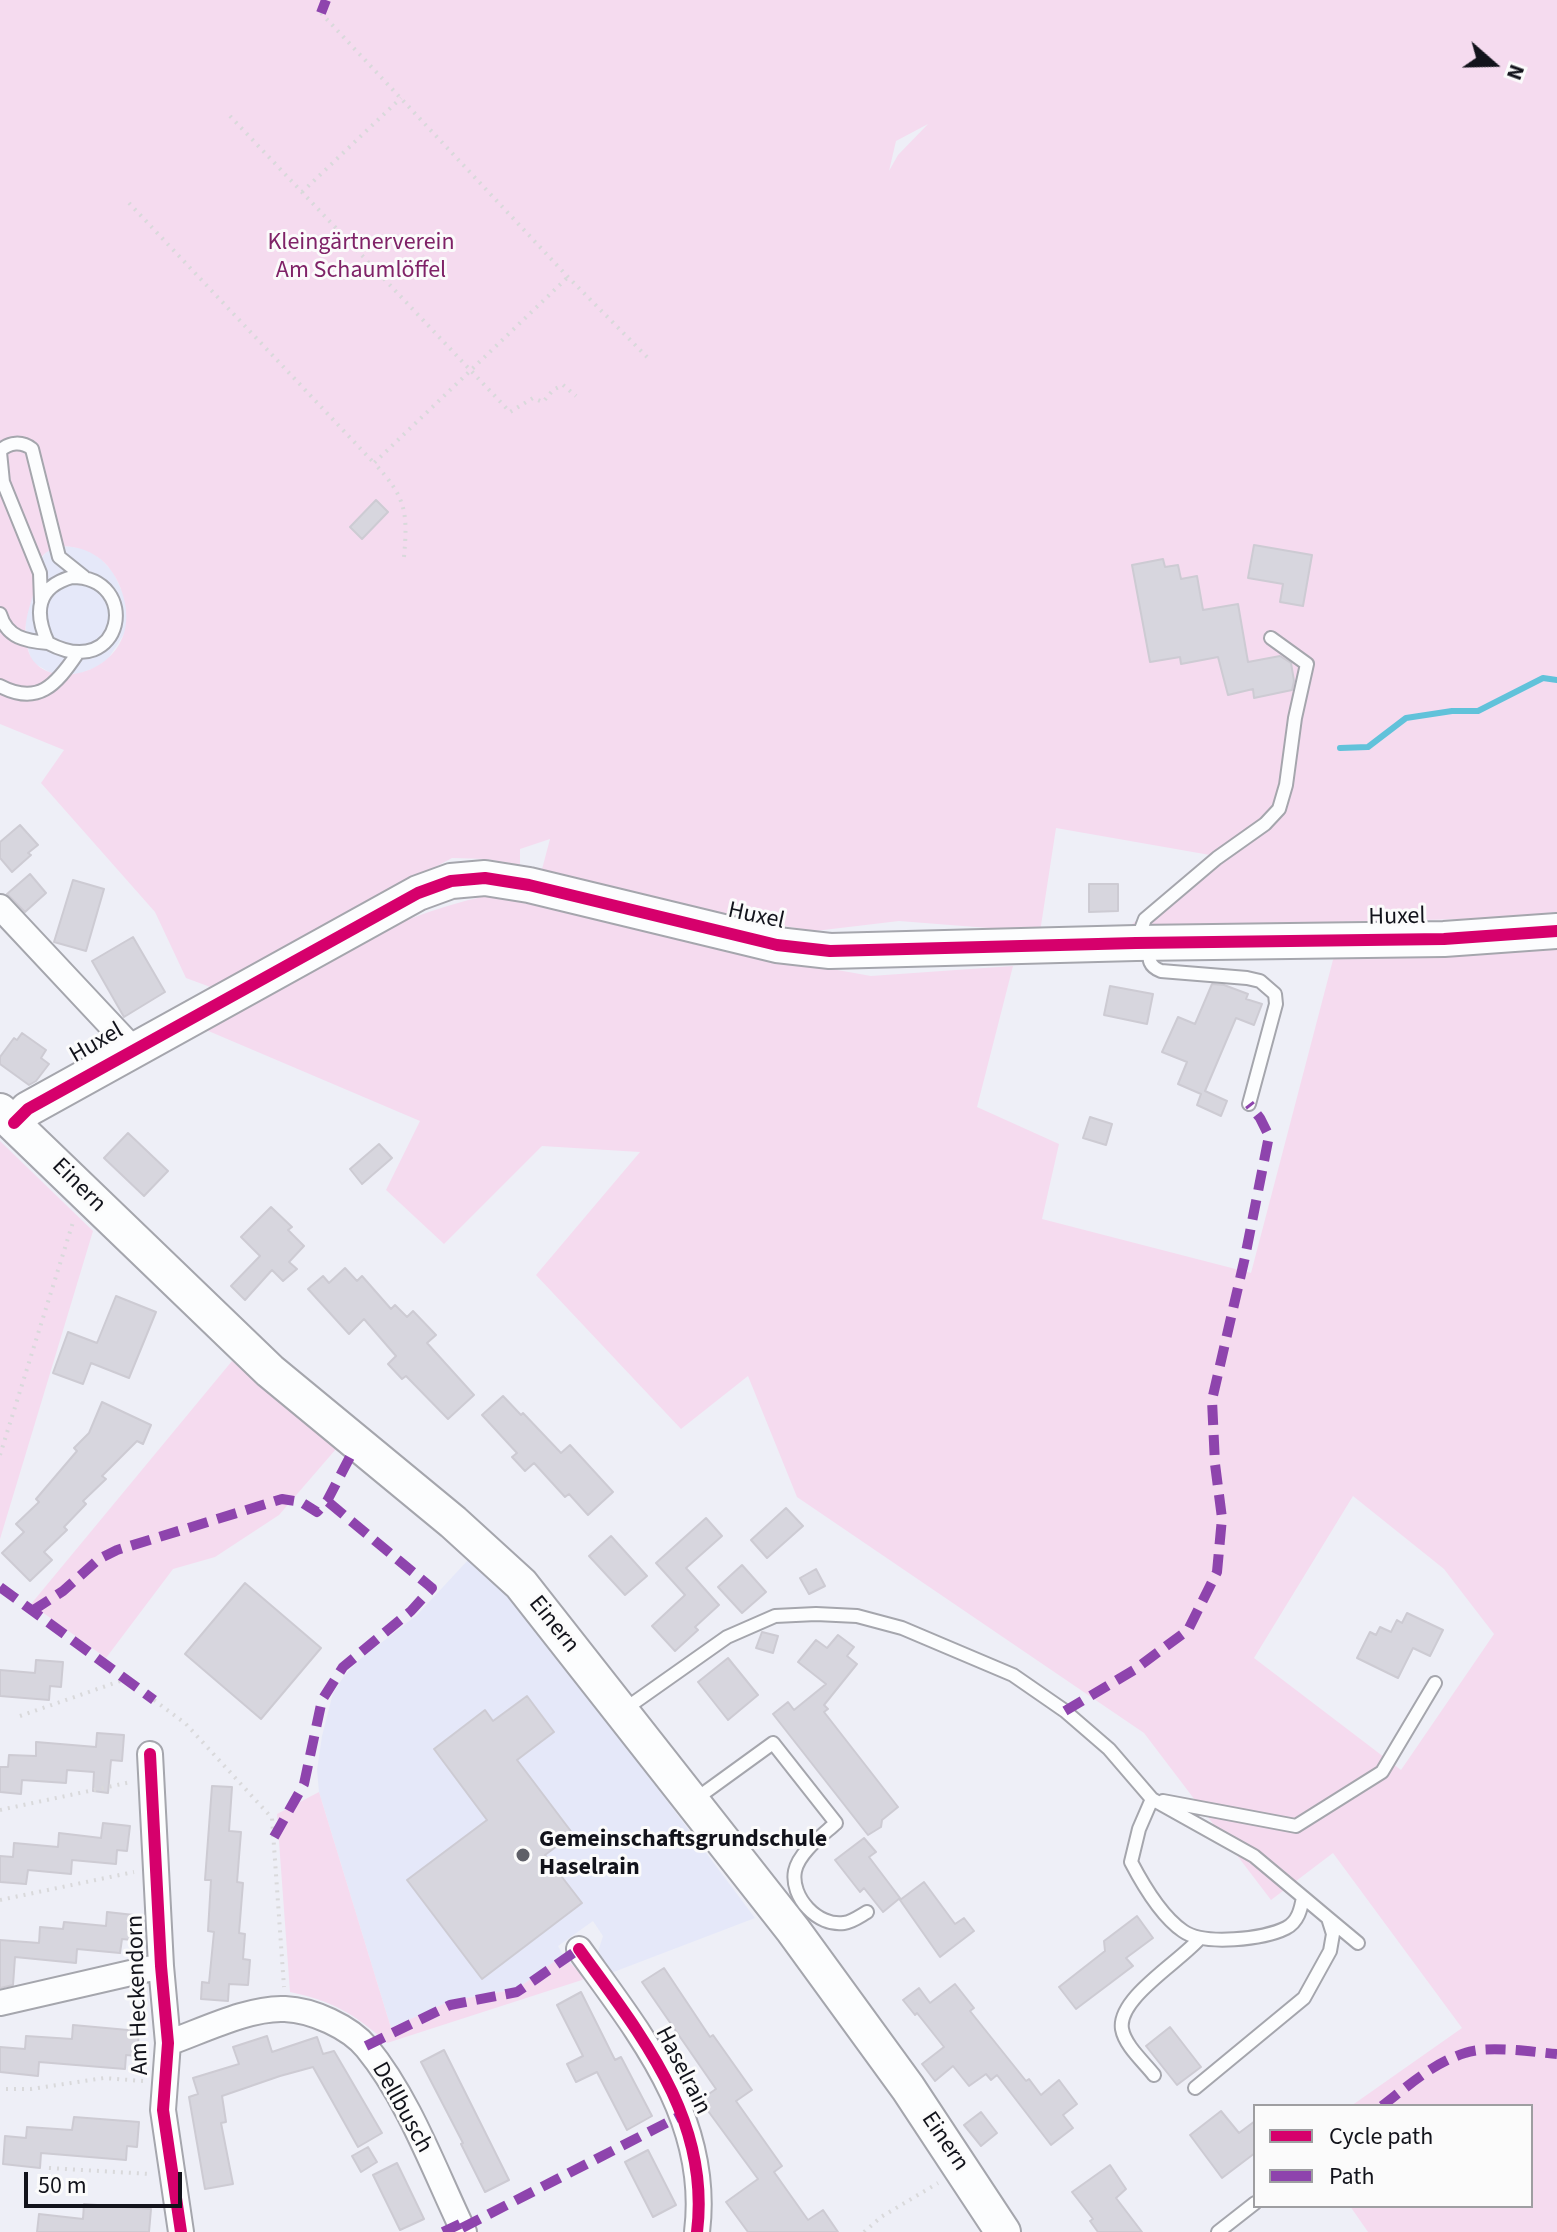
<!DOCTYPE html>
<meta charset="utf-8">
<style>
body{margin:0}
#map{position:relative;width:1557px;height:2232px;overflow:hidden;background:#eeeff7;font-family:"Source Sans 3",sans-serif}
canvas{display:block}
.legend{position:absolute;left:1253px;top:2104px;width:280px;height:104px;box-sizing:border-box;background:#fbfbfb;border:2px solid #9e9ea1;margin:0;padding:10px 14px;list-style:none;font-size:24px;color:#12131b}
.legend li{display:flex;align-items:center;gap:16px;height:40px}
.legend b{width:40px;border:2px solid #9e9ea1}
.north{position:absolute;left:1453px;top:24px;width:80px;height:80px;-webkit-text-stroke:6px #fbfbfb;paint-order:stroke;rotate:110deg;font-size:22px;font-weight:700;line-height:32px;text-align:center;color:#12131b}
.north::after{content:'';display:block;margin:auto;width:28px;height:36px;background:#12131b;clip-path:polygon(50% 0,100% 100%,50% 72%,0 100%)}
.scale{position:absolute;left:24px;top:2172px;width:158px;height:36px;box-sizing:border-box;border:4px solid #12131b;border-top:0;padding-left:10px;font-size:24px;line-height:28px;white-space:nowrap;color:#12131b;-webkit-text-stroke:6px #fbfbfb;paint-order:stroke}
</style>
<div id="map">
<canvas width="1557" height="2232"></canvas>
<ul class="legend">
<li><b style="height:10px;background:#d6006c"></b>Cycle path</li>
<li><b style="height:10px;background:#8e44ad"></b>Path</li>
</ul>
<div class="north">N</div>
<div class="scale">50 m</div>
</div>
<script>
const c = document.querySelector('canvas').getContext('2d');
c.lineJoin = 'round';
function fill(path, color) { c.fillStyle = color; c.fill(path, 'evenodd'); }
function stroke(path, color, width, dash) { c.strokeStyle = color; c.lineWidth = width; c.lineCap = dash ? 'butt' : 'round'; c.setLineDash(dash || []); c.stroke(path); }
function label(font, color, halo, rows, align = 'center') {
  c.font = font + ' "Source Sans 3",sans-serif'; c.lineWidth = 6; c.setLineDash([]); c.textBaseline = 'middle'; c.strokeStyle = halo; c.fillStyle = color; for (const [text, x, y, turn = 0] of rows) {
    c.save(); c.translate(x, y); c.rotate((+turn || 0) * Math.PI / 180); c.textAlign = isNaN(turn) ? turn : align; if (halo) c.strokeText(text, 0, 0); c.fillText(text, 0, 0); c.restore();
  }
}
fill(new Path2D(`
 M59 546 85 548 100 558 113 572 125 598 128 616 126 631 108 659 97 667 78 674 51 673 32 662 28 648 25 619 37 581 39 562 47 551Z
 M468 1560 515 1603 550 1645 755 1918 611 1973 597 1955 603 1936 593 1921 558 1946 563 1955 517 1989 450 2001 391 2028 319 1792 317 1770 322 1736 333 1693 344 1676 359 1660 417 1615Z`), '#e5e8f9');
fill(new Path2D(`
 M0 0H1557V912L1503 918 1129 927 1210 855 1056 828 1040 932 899 921 815 931 700 913 541 873 550 839 520 849V865L487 859 452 858 213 988 186 978 155 912 41 783 64 750 0 724ZM928 124 898 155 889 171 896 141ZM59 546C86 546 106 557 118 582 158 670 42 701 28 650 21 623 30 609 36 584 38 576 36 567 40 560 44 552 51 549 59 546Z
 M486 896 552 908 753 955 871 976 1013 966 977 1107 1059 1144 1042 1219 1251 1273 1334 956 1557 941V2232H1368L1350 2206H1531V2106H1351L1462 2028 1333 1853 1271 1900 1144 1733 797 1497 748 1376 681 1429 536 1275 640 1152 542 1146 444 1244 386 1190 420 1121 199 1027C291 977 382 918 486 896ZM1353 1496 1444 1569 1494 1634 1401 1770 1254 1658Z
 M0 1141 93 1231 0 1539Z
 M232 1361 336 1449 279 1515 215 1557 173 1569 106 1658 31 1604Z
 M319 1792 391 2028 450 2001 517 1989 563 1955 585 1979 387 2043C354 2013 332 2001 290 1992L277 1814Z`), '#f5dbef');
stroke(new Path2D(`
 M1340 748 1368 747 1406 718 1452 711H1478L1543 678 1557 680`), '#61c2da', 6);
const building = new Path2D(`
 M376 500 388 512 362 539 350 527Z
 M1254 545 1312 555 1303 606 1280 602 1283 584 1248 578Z
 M1163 559 1165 567 1178 565 1181 579 1197 576 1203 610 1238 604 1248 662 1280 656 1291 663 1294 681 1292 690 1254 698 1253 689 1228 695 1218 657 1181 664 1180 657 1150 662 1132 565Z
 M20 825 38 845 28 853 31 855 12 872 0 858V842Z
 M30 874 46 893 25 912 7 894Z
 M73 880 104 889 86 951 54 942Z
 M1089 884H1118V911L1089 912Z
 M133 937 165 992 124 1017 92 961Z
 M1212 984 1224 985 1248 994 1246 999 1262 1004 1254 1025 1236 1018 1205 1091 1227 1101 1221 1116 1197 1105 1201 1094 1178 1084 1187 1062 1162 1052 1178 1017 1195 1024Z
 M1110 986 1153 994 1147 1024 1104 1015Z
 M22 1033 46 1050 41 1058 49 1064 36 1081 29 1085 0 1064V1057L14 1038 17 1040Z
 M1090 1117 1112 1124 1106 1145 1083 1138Z
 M128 1133 168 1171 144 1196 104 1158Z
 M379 1144 392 1158 362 1184 350 1169Z
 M271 1207 292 1227 288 1230 304 1246 289 1262 297 1269 283 1281 272 1270 245 1300 231 1286 260 1256 241 1237Z
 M345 1268 357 1281 362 1276 391 1309 395 1305 407 1317 413 1311 436 1335 427 1343 474 1395 448 1419 406 1376 402 1379 388 1364 396 1356 364 1319 349 1334 308 1289 323 1276 329 1283Z
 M116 1296 156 1312 129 1378 91 1363 83 1384 53 1373 68 1332 97 1343Z
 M503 1396 521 1415 523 1413 561 1453 570 1445 613 1492 588 1515 569 1494 565 1497 534 1463 525 1471 512 1457 517 1453 482 1415Z
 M102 1402 151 1425 143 1444 137 1441 102 1476 106 1479 83 1501 86 1504 64 1527 67 1530 44 1552 52 1560 30 1581 2 1553 24 1532 16 1524 39 1502 36 1499 77 1451 74 1448 89 1433Z
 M786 1508 803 1526 767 1558 751 1540Z
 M706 1518 722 1536 686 1568 719 1605 695 1627 698 1630 675 1651 652 1626 685 1595 656 1563Z
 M611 1536 647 1576 625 1595 589 1556Z
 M742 1565 766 1592 742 1613 718 1587Z
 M816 1569 825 1586 809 1594 800 1578Z
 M245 1583 321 1648 261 1719 185 1654Z
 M1407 1613 1443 1630 1430 1656 1413 1648 1398 1678 1357 1658 1370 1632 1376 1635 1380 1627 1391 1632 1397 1620 1402 1623Z
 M762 1632 778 1636 773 1653 756 1648Z
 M838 1635 854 1647 847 1656 857 1664 824 1705 828 1709 824 1712 898 1807 882 1820 881 1827 868 1835 773 1714 788 1702 794 1710 826 1684 798 1662 816 1640 827 1648Z
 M728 1658 758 1695 728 1720 698 1682Z
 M36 1660 63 1662 61 1687 50 1686 49 1700 0 1696V1670L35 1673Z
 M527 1696 554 1732 517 1760 573 1834 545 1855 582 1903 482 1979 407 1880 487 1820 434 1749 485 1710 493 1721Z
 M97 1733 124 1735 122 1761 111 1760 108 1793 93 1791 94 1772 67 1770 66 1783 22 1780 21 1794 0 1792V1767H8L9 1755 36 1756V1742L96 1747Z
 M212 1786 232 1787 229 1831 241 1832 237 1882 243 1883 239 1933 245 1934 243 1959 250 1960 248 1985 229 1984 228 2001 201 1999 202 1982 209 1983 214 1932 208 1931 211 1880H205Z
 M103 1823 130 1826 127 1851 117 1850 116 1864 72 1860 71 1874 28 1870 26 1884 0 1882V1856L13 1857 14 1843 58 1847 59 1833 101 1838Z
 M864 1838 876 1852 869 1857 900 1898 883 1912 864 1888 860 1892 835 1860Z
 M924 1882 955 1924 964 1918 974 1931 940 1957 900 1900Z
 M107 1912 134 1915 132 1940 122 1939 120 1953 77 1949 76 1963 15 1957 13 1985 0 1988V1940L39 1943 40 1927 63 1929 64 1922 106 1926Z
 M1137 1916 1153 1938 1126 1958 1133 1966 1076 2009 1059 1987 1105 1951 1104 1941Z
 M664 1968 710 2037 713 2035 752 2090 736 2101 782 2166 774 2172 808 2220 823 2210 838 2232H748L726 2202 758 2179 700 2100 716 2089 642 1982Z
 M955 1984 974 2008 970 2011 1026 2081 1029 2079 1041 2095 1059 2080 1077 2104 1063 2115 1073 2128 1051 2145 997 2075 991 2080 986 2074 969 2086 953 2066 935 2081 922 2064 944 2047 917 2013 915 2015 903 2000 919 1988 930 2003Z
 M581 1992 615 2060 621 2057 652 2116 627 2130 597 2072 576 2082 567 2064 583 2056 557 2005Z
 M73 2025 139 2031 137 2056 126 2055 125 2069 39 2062 38 2076 0 2072V2047L25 2049 26 2036 72 2039Z
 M1170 2027 1201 2067 1177 2085 1146 2046Z
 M267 2036 272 2052 317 2037 323 2054 334 2051 382 2133 358 2147 313 2067 280 2076 222 2096 226 2122 221 2123 233 2184 205 2189 189 2097 198 2094 193 2078 239 2064 233 2047Z
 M444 2050 509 2180 485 2192 461 2144 463 2143 421 2062Z
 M1221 2111 1239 2133 1255 2121V2153L1222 2178 1190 2135Z
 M981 2112 997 2133 981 2146 964 2125Z
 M74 2117 139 2122 137 2147 127 2146 126 2160 41 2153 40 2168 3 2164 5 2136 26 2138 27 2127 72 2130Z
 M368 2147 377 2162 361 2172 352 2156Z
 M648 2150 676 2205 653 2217 625 2162Z
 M397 2163 424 2219 400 2230 373 2175Z
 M1110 2165 1126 2189 1116 2198 1142 2232H1098L1090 2221 1093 2219 1072 2192Z
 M84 2204 151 2209 149 2232H37L39 2214 83 2219Z`);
fill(building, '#d7d6de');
stroke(building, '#cdcbd3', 2);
const lane = new Path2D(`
 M0 451C9 442 22 441 32 449L59 557 84 577
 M0 452 3 482 40 573 41 601
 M72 577C142 577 124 683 48 643 34 613 36 587 72 577Z
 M0 614C7 638 26 641 48 643
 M0 686C38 706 56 685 77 654
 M1137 940 1145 919 1217 858 1265 824 1279 809 1286 785 1295 718 1307 664 1271 638
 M1149 946C1149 959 1148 966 1161 971L1247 978 1260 981 1275 994 1276 1004 1249 1104
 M625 1709 727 1637 775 1616 816 1614 857 1616 902 1628 1013 1675 1065 1711 1109 1749 1152 1799 1139 1829 1131 1862C1143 1885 1161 1916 1183 1931 1204 1946 1264 1939 1286 1928 1298 1922 1301 1909 1303 1897L1254 1856 1152 1799
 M693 1801 773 1743 836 1823C823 1835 799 1852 795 1871 790 1897 818 1927 844 1923 852 1922 860 1916 867 1912
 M1163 1801 1296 1826 1382 1772 1435 1683
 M1328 1918 1358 1943
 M1154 2075C1144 2062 1125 2046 1122 2029 1117 1998 1181 1961 1200 1938
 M1195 2088 1304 1998 1330 1951 1333 1934 1328 1918 1303 1897
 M1218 2232 1255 2203`);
const street = new Path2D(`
 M0 907 133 1049
 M150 1754 161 1966 168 2043 163 2110 181 2232
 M579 1949C640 2034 711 2119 697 2232
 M0 2003 161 1966
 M168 2043C202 2031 250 2007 285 2009 312 2010 350 2027 367 2048 409 2099 435 2172 464 2232`);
const secondary = new Path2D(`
 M0 1111 270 1371 453 1522 521 1584 793 1930 908 2088 1003 2232
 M14 1123 28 1109 418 893 451 881 485 878 529 885 777 945 830 951 1136 943 1444 939 1557 931`);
stroke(lane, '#a5a6ad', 16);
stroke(street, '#a5a6ad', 28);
stroke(secondary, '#a5a6ad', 38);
stroke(new Path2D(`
 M321 13 568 277 648 358
 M230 116 510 412 533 398 543 402 553 390 563 385 576 396
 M302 192 401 98
 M129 203 374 463
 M404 557C408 512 406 497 374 463L568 277
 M0 1455 74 1219
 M154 1700 186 1724 272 1818 284 1987
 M20 1716 126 1679
 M0 1810 131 1782
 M0 1900 134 1872
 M6 2089H31L104 2078 143 2081
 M49 2168 150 2174
 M864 2232 881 2217 938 2183`), '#d9d9db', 4, [2, 6]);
stroke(lane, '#fcfdfe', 12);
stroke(street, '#fcfdfe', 24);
stroke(secondary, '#fcfdfe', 34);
stroke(new Path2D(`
 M321 13 326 0
 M0 1587 154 1700
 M32 1611 63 1591 99 1559 117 1550 282 1499 301 1502 317 1512 327 1501 351 1455
 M1065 1711 1134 1670 1188 1630 1217 1572 1222 1518 1215 1464 1212 1400 1245 1257 1269 1136 1260 1118 1249 1104
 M274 1837 304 1784 322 1700 343 1667 411 1611 432 1588 327 1501
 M366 2046 450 2005 517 1992 579 1949
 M1382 2106C1408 2086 1433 2063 1465 2053 1487 2045 1533 2052 1557 2054
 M462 2228 682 2115
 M443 2232 460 2224`), '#8e44ad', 10, [20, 10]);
stroke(new Path2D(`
 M14 1123 28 1109 418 893 451 881 485 878 529 885 777 945 830 951 1136 943 1444 939 1557 931
 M150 1754 161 1966 168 2043 163 2110 181 2232
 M579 1949C640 2034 711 2119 697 2232`), '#d6006c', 12);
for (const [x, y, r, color] of [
 [523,1855,8,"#5f6068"]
]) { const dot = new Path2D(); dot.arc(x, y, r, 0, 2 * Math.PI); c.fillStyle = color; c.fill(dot); stroke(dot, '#fbfbfb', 3); }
label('24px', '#7f2267', '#fbfbfb', [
 ["Kleingärtnerverein",361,244],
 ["Am Schaumlöffel",361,272]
]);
label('24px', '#12131b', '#fbfbfb', [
 ["Huxel",756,917,12],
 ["Huxel",1397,918,-1],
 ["Huxel",97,1044,-30],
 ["Einern",78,1186,45],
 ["Einern",553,1625,51],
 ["Am Heckendorn",139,1995,-92],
 ["Haselrain",682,2071,63],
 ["Dellbusch",401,2108,61],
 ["Einern",944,2142,56]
]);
label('bold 24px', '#12131b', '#fbfbfb', [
 ["Gemeinschaftsgrundschule",539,1841],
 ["Haselrain",539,1869]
], 'left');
</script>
